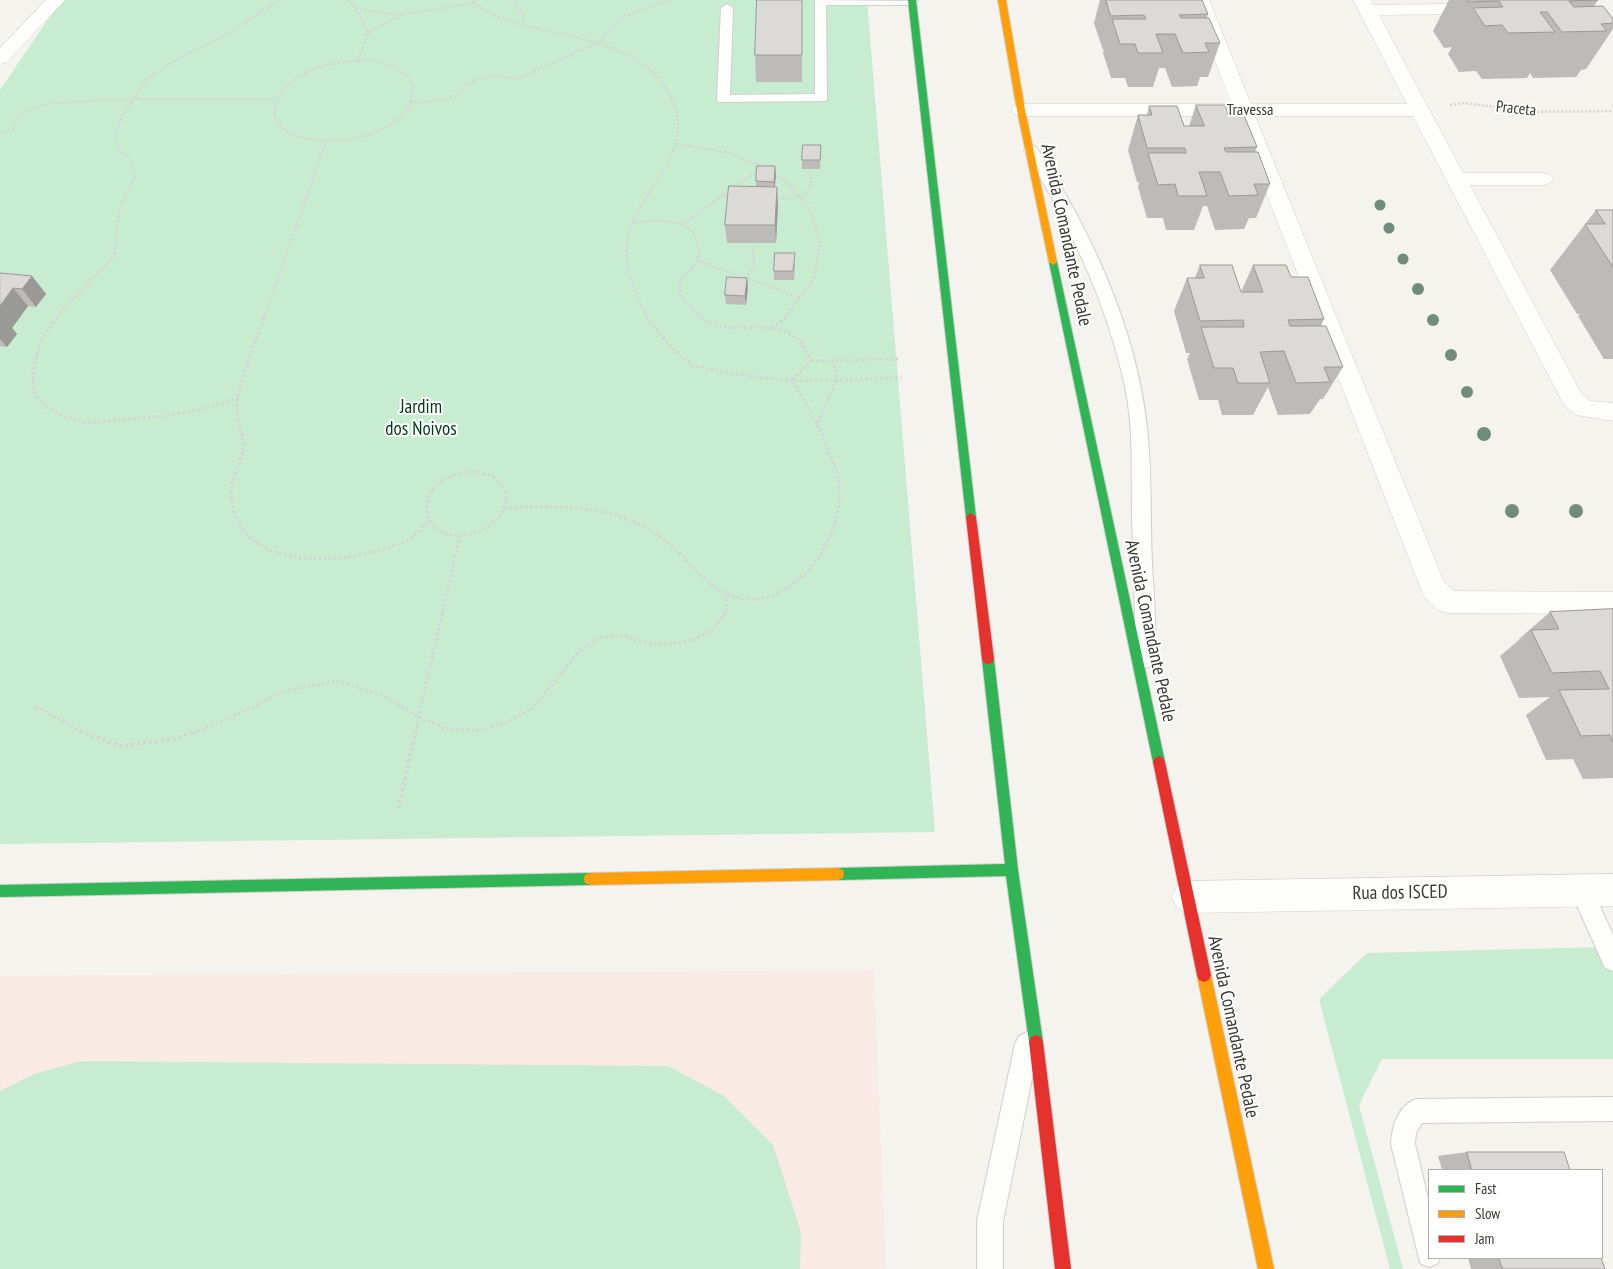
<!DOCTYPE html>
<style>
body{margin:0}
#map{position:relative;width:1613px;height:1269px;overflow:hidden;background:#f4f3ee;font-family:"PT Sans Narrow",sans-serif}
canvas{display:block}
.legend{position:absolute;left:1428px;top:1169px;width:175px;height:90px;box-sizing:border-box;background:#fff;border:1px solid #b0b0ae;margin:0;padding:6px 9px;list-style:none;font-size:15px;color:#3a3935}
.legend li{display:flex;align-items:center;gap:10px;height:25px}
.legend b{width:25px;border:1px solid #b0b0ae}
</style>
<div id="map">
<canvas width="1613" height="1269"></canvas>
<ul class="legend">
<li><b style="height:6px;background:#30b455"></b>Fast</li>
<li><b style="height:6px;background:#ff9f0a"></b>Slow</li>
<li><b style="height:6px;background:#e5322d"></b>Jam</li>
</ul>
</div>
<script>
const c = document.querySelector('canvas').getContext('2d');
c.lineJoin = 'round';
function fill(path, color) { c.fillStyle = color; c.fill(path, 'evenodd'); }
function stroke(path, color, width, dash) { c.strokeStyle = color; c.lineWidth = width; c.lineCap = dash ? 'butt' : 'round'; c.setLineDash(dash || []); c.stroke(path); }
function label(font, color, halo, rows, align = 'center') {
  c.font = font + ' "PT Sans Narrow",sans-serif'; c.lineWidth = 4; c.setLineDash([]); c.textBaseline = 'middle'; c.strokeStyle = halo; c.fillStyle = color; for (const [text, x, y, turn = 0] of rows) {
    c.save(); c.translate(x, y); c.rotate((+turn || 0) * Math.PI / 180); c.textAlign = isNaN(turn) ? turn : align; if (halo) c.strokeText(text, 0, 0); c.fillText(text, 0, 0); c.restore();
  }
}
fill(new Path2D(`
 M874 970 886 1269H0V976Z`), '#faeae6');
fill(new Path2D(`
 M61 0H867L935 832 0 844V90Z
 M1604 947 1613 971V1059H1382L1359 1105 1403 1269H1390L1319 999 1367 953Z
 M80 1061 668 1066 724 1096 773 1145 801 1232 800 1269H0V1091L34 1074Z`), '#c7eccf');
const lane = new Path2D(`
 M815 0 918 1 912 5H826L827 98 826 101 718 102 717 99 721 8 727 4 733 8 730 95 815 94Z
 M1031 146 1036 147C1091 229 1136 328 1147 427 1152 472 1150 518 1152 564 1153 585 1159 650 1152 666L1145 668 1138 666 1135 660C1136 612 1133 564 1132 516 1131 472 1134 430 1125 387 1107 302 1069 224 1024 150Z
 M1581 879 1589 882 1613 935V971L1605 968 1570 890 1573 882Z
 M1027 1032 1035 1036 1039 1044 1003 1221V1269H977V1221L1015 1044 1019 1036Z
 M1613 1097V1121L1422 1123 1416 1133 1415 1144 1429 1202V1258H1440L1438 1263 1429 1267 1420 1263 1391 1144C1392 1126 1398 1106 1416 1099Z`);
const street = new Path2D(`
 M46 0H65L6 63 0 64V48Z
 M1191 0H1209L1251 104H1407L1353 0H1371L1373 5 1512 3 1510 0H1528L1531 5 1528 9 1516 13 1379 15 1463 173H1543L1550 175 1553 179 1550 183 1543 185H1470L1581 393 1590 401 1613 403V421L1576 415 1564 405 1413 116H1255L1444 582 1454 591 1613 592V614L1448 613 1438 610 1424 597 1236 116H1021L1014 114 1011 110 1014 106 1021 104H1232Z
 M1613 874V906L1188 913 1177 908 1172 897 1177 886 1188 881Z`);
const fast = new Path2D(`
 M908 0H916L976 517 971 521 966 517Z
 M1053 259 1057 262 1165 762 1163 766 1159 768 1155 766 1153 762 1049 262Z
 M988 654 992 655 994 659 1018 870 1043 1042 1041 1047 1036 1049 1031 1047 1029 1042 1006 876 838 880 833 878 832 874 833 870 838 868 1005 864 982 659 984 655Z
 M590 873 595 875 596 879 595 883 590 885 0 897V885Z`);
const slow = new Path2D(`
 M998 0H1006L1025 110 1057 262 1053 265 1049 262 1017 110Z
 M838 868 843 870 844 874 843 878 838 880 590 885 585 883 584 879 585 875 590 873Z
 M1204 968 1209 970 1211 975 1274 1269H1258L1197 975 1199 970Z`);
const jam = new Path2D(`
 M971 513 976 517 994 659 992 663 988 664 984 663 982 659 966 517Z
 M1159 756 1163 758 1165 762 1211 975 1209 980 1204 982 1199 980 1197 975 1153 762 1155 758Z
 M1036 1035 1041 1037 1043 1042 1071 1269H1055L1029 1042 1031 1037Z`);
stroke(lane, '#d0cfcb', 2);
stroke(street, '#d0cfcb', 1);
stroke(fast, '#d0cfcb', 2);
stroke(slow, '#d0cfcb', 2);
stroke(jam, '#d0cfcb', 2);
stroke(new Path2D(`
 M348 0 356 9 368 33 358 61
 M475 0 473 3C481 7 488 12 496 16 554 41 641 32 672 100 697 155 639 188 628 236 622 263 635 295 648 319
 M515 0 516 6 524 15 522 24
 M356 9 400 15 473 3
 M368 33 400 15
 M368 60C388 64 421 72 411 100 408 110 402 117 393 123 369 138 336 144 308 139 253 128 273 87 312 70 331 62 348 62 368 60Z
 M411 103 444 100 457 95 464 87 477 79 493 76 518 79 599 42 618 20 631 13 672 0
 M1450 105 1464 103 1535 112 1613 111
 M0 133 13 128 17 119 27 111 50 103 134 99H276
 M676 144 731 153 762 167
 M774 174 785 181 809 208 820 241 814 279 784 319
 M723 196 731 198
 M775 200 799 196 808 192 811 185 810 170
 M633 223C654 220 693 216 698 244 699 250 699 257 696 263 692 270 685 275 680 281V295L702 319
 M682 225 760 169
 M696 260 801 298
 M745 278 754 267 753 245
 M56 319 64 308 114 256 120 207 135 176 133 166 128 157 119 149 115 138 121 118 147 79 174 61 228 33 280 0
 M264 319 326 141`), '#d4d4d3', 2.5, [2, 2]);
stroke(new Path2D(`
 M57 318 40 342 33 373 34 392 44 406 63 416 87 423 165 416 202 409 240 398
 M264 318C255 343 236 386 237 413 237 425 245 436 243 450 238 474 225 484 234 512 252 571 346 564 391 546 397 544 404 543 409 539 416 535 422 528 429 522
 M647 318 670 346 693 366 729 373 792 381 901 378
 M701 318C731 340 777 313 802 344 805 349 808 356 811 361L792 380
 M772 328 786 318
 M811 361 898 359
 M818 423 837 379 833 361
 M473 471C480 473 489 474 495 478 532 505 469 555 436 528 430 523 427 516 427 508 426 483 453 474 473 471Z
 M505 508C559 505 620 505 665 540 692 562 708 594 745 599 767 601 784 592 800 578 827 555 845 512 838 476 836 470 833 464 831 458 820 427 810 409 792 381
 M36 706 83 733
 M192 733 228 719 285 691 336 681 384 696 424 720 448 729 476 731 505 723 533 708 580 650 600 638 623 635 642 642 665 645 693 640 713 630 726 612V595
 M415 733 460 535`), '#d4d4d3', 3, [2.5, 2.5]);
stroke(new Path2D(`
 M80 731 120 746 175 739 195 731
 M398 809 416 731`), '#d4d4d3', 4, [3, 3]);
fill(lane, '#fdfdfc');
fill(street, '#fdfdfc');
fill(fast, '#30b455');
fill(slow, '#ff9f0a');
fill(jam, '#e5322d');
c.fillStyle = '#6f8d7a';
for (const [x, y, r] of [
 [1380,205,5.5],
 [1389,228,5.5],
 [1403,259,5.5],
 [1418,289,6],
 [1433,320,6],
 [1451,355,6],
 [1467,392,6],
 [1484,434,7],
 [1512,511,7],
 [1576,511,7]
]) { c.beginPath(); c.arc(x, y, r, 0, 2 * Math.PI); c.fill(); }
fill(new Path2D(`
 M802 0V82H756L755 55Z
 M1100 0H1202L1208 14 1207 18 1220 43 1208 77H1200L1197 86 1172 87 1165 68H1159L1153 87H1128L1125 78H1111L1103 53 1104 50H1103L1094 23Z
 M1449 0H1598L1594 6 1613 19V29L1586 69 1581 70 1576 77 1533 78 1530 73 1527 78 1482 79 1476 71 1459 72 1448 54 1452 47 1444 48 1433 31Z
 M1196 105 1228 115 1257 147 1255 152 1270 184 1256 218H1249L1244 229 1215 230 1207 206H1203L1194 230H1166L1163 218H1147L1138 187 1139 182H1137L1128 150 1138 115H1147L1149 106 1184 126H1189Z
 M821 145 820 169H802V160Z
 M776 175 775 187 778 205 776 243H727L725 225 756 186V181Z
 M1596 210H1613V359H1604L1578 316 1580 314H1577L1550 270Z
 M795 263 794 280H774V271Z
 M1200 265 1241 292 1253 265 1291 277 1324 319 1321 326 1343 367 1323 399H1320L1310 414 1278 415 1268 387 1253 415H1222L1218 400H1199L1187 359 1190 353H1186L1174 311 1187 278H1195Z
 M0 273 32 276 46 294 36 307 28 306 12 328 17 334 7 347 0 346Z
 M747 278 748 287 746 305 726 304 725 295Z
 M1613 609V778L1583 779 1573 759 1546 760 1526 715 1550 697 1519 698 1500 656 1519 640V639L1550 612Z
 M1467 1152 1570 1170H1442L1438 1156Z
 M1468 1258H1601L1605 1269H1471Z`), '#bcbbb9');
fill(new Path2D(`
 M775 166 776 175 774 191V182Z
 M777 187 778 205 776 243 775 225Z
 M32 276 46 294 36 307 22 289Z
 M747 278 748 287 746 305 745 296Z
 M13 288 28 306 12 328 17 334 7 347 0 339V306Z`), '#999996');
const building = new Path2D(`
 M757 0H802V55H755Z
 M1106 0H1202L1208 14 1179 15 1181 18H1209L1220 43H1205L1209 52 1183 53 1175 34H1156L1163 53H1138L1135 44H1120L1112 19H1146L1144 15 1111 16Z
 M1467 0H1598L1569 1 1574 7 1603 6 1613 19V23L1601 24 1607 31 1562 32 1547 12H1540L1555 32 1508 33 1502 25 1485 26 1473 8 1503 7 1499 1 1468 2Z
 M1196 105H1225L1228 115H1244L1257 147 1224 148 1226 152H1258L1270 184H1254L1258 195 1229 196 1220 172H1199L1207 196H1178L1175 184 1158 185 1148 153H1186L1185 148H1147L1138 115H1152L1149 106H1177L1184 126H1204Z
 M803 145H821L820 160H802Z
 M757 166H775L774 182 756 181Z
 M729 186 777 187 775 225H725Z
 M1596 210H1613V267L1585 224H1605Z
 M775 253H795L793 271H774Z
 M1200 265H1232L1241 292H1263L1253 265H1286L1291 277H1308L1324 319 1288 320 1290 326H1326L1343 367H1324L1330 382 1296 383 1284 351 1260 352 1270 383H1238L1233 368H1214L1201 327H1244L1243 320 1200 321 1187 278H1204Z
 M0 273 32 276 22 289 13 288 0 306Z
 M727 277 747 278 745 296 725 295Z
 M1613 609V742L1610 735 1581 736 1559 690 1609 689 1600 671 1552 673 1531 630 1559 629 1550 612Z
 M1467 1152H1564L1570 1170H1472Z
 M1499 1258H1601L1605 1269H1503Z`);
fill(building, '#dbdad7');
stroke(building, '#999996', 1);
label('16px', '#3a3935', '#fff', [
 ["Praceta",1516,109,6],
 ["Travessa",1250,110]
]);
label('19px', '#3a3935', '#fff', [
 ["Avenida Comandante Pedale",1066,235,78],
 ["Avenida Comandante Pedale",1150,631,78],
 ["Rua dos ISCED",1400,893,-1],
 ["Avenida Comandante Pedale",1233,1027,78]
]);
label('19px', '#02391b', '#fff', [
 ["Jardim",421,408],
 ["dos Noivos",421,430]
]);
</script>
